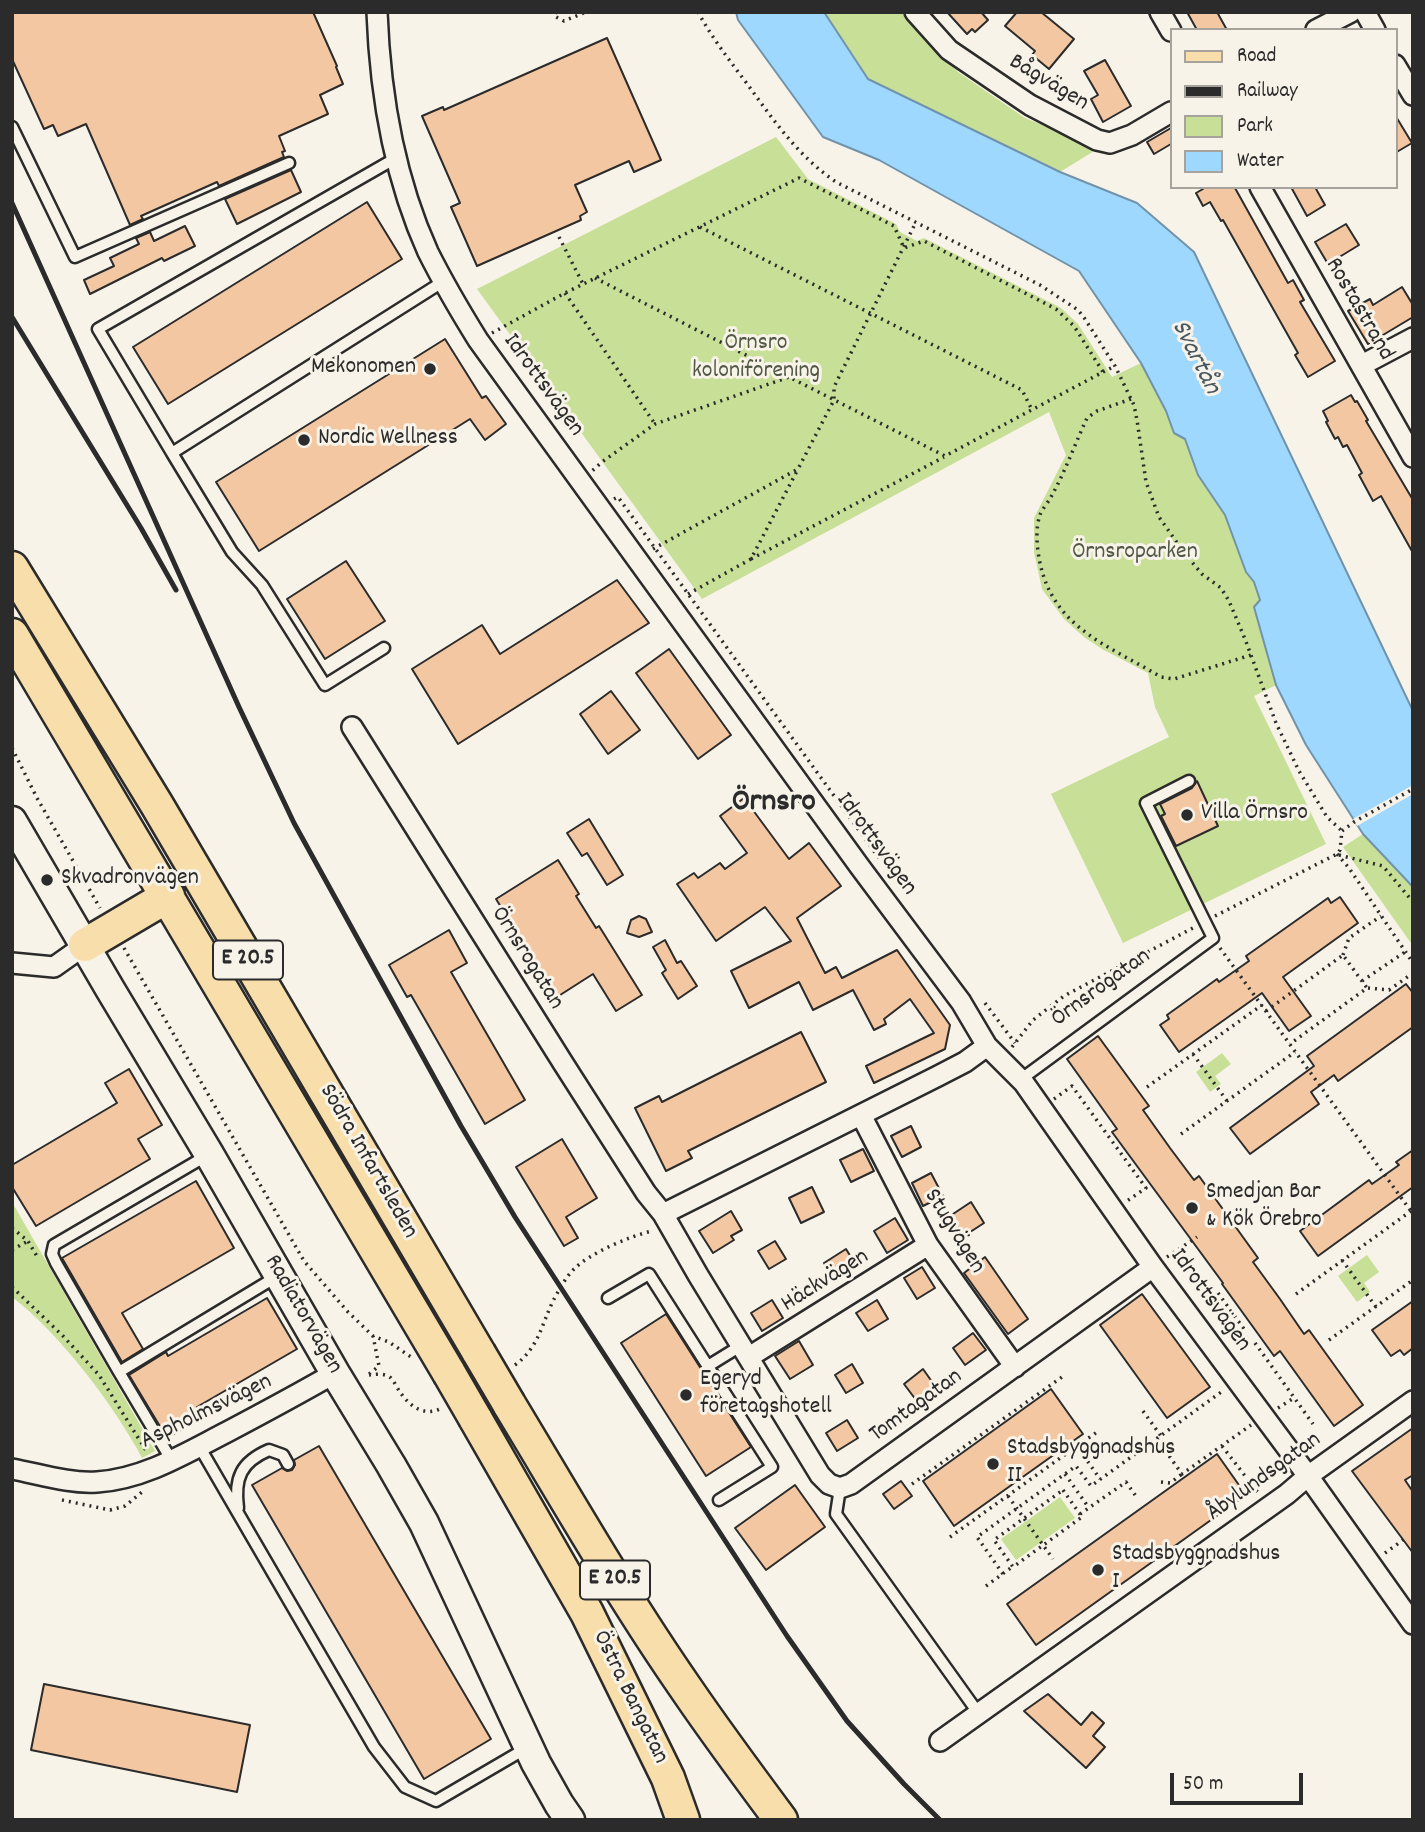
<!DOCTYPE html>
<meta charset="utf-8">
<style>
body{margin:0}
#map{position:relative;width:1425px;height:1832px;overflow:hidden;background:#f7f3e8;font-family:Dekko,sans-serif}
canvas{display:block}
.frame{position:absolute;inset:0;border:14px solid #2b2b2b;pointer-events:none}
.legend{position:absolute;left:1170px;top:28px;width:228px;height:161px;box-sizing:border-box;background:#f7f3e8;border:2px solid #a5a39c;margin:0;padding:9px 12px;list-style:none;font-size:21px;color:#2b2b2b}
.legend li{display:flex;align-items:center;gap:14px;height:35px}
.legend b{width:35px;border:2px solid #a5a39c}
.scale{position:absolute;left:1170px;top:1773px;width:133px;height:32px;box-sizing:border-box;border:4px solid #2b2b2b;border-top:0;padding-left:9px;font-size:21px;line-height:24px;white-space:nowrap;color:#2b2b2b;-webkit-text-stroke:5px #f7f3e8;paint-order:stroke}
</style>
<div id="map">
<canvas width="1425" height="1832"></canvas>
<div class="frame"></div>
<ul class="legend">
<li><b style="height:9px;background:#f8deab"></b>Road</li>
<li><b style="height:9px;background:#2b2b2b"></b>Railway</li>
<li><b style="height:19px;background:#c7df96"></b>Park</li>
<li><b style="height:19px;background:#9fd8ff"></b>Water</li>
</ul>
<div class="scale">50 m</div>
</div>
<script>
const c = document.querySelector('canvas').getContext('2d');
c.lineJoin = 'round';
function fill(path, color) { c.fillStyle = color; c.fill(path, 'evenodd'); }
function stroke(path, color, width, dash) { c.strokeStyle = color; c.lineWidth = width; c.lineCap = dash ? 'butt' : 'round'; c.setLineDash(dash || []); c.stroke(path); }
function label(font, color, halo, rows, align = 'center') {
  c.font = font + ' Dekko,sans-serif'; c.lineWidth = 6; c.setLineDash([]); c.textBaseline = 'middle'; c.strokeStyle = halo; c.fillStyle = color; for (const [text, x, y, turn = 0] of rows) {
    c.save(); c.translate(x, y); c.rotate((+turn || 0) * Math.PI / 180); c.textAlign = isNaN(turn) ? turn : align; if (halo) c.strokeText(text, 0, 0); c.fillText(text, 0, 0); c.restore();
  }
}
fill(new Path2D(`
 M824 12H901L958 72 1025 118 1099 148 1060 172 868 79Z
 M776 137 808 179 896 224 900 232 917 241 924 238 1061 308 1078 324 1112 377 1141 363 1166 411 1174 432 1185 439 1198 475 1225 515 1246 572 1254 582 1260 600 1254 608 1276 685 1254 696 1326 844 1123 943 1051 794 1169 737 1155 707 1148 673 1102 649 1084 637 1064 619 1042 589 1034 552V518L1066 455 1049 412 702 599 477 289Z
 M1363 834 1413 887V946L1343 847Z
 M1222 1053 1231 1064 1215 1076 1221 1084 1210 1092 1196 1072Z
 M12 1202 155 1451 142 1458C114 1405 60 1334 12 1297Z
 M1367 1255 1379 1272 1364 1283 1370 1292 1357 1302 1338 1276Z
 M1060 1497 1075 1518 1016 1560 1001 1539Z`), '#c7df96');
const water = new Path2D(`
 M736 12H824L868 79 1060 172 1137 203 1194 252 1413 711V887L1363 834 1306 745 1276 685 1254 607 1260 600 1254 582 1246 572 1225 515 1198 475 1185 439 1174 433 1166 411 1141 363 1079 271 879 160 823 137 738 20Z`);
fill(water, '#9fd8ff');
stroke(water, '#7193aa', 2);
fill(new Path2D(`
 M1413 785V794L1357 826 1353 819Z`), '#f7f3e8');
const building = new Path2D(`
 M12 12H313L337 66 336 67 343 84 320 95 328 114 279 136 285 151 282 152 284 157 219 186 217 182 141 216 143 219 130 225 86 124 58 136 53 125 44 129 12 59Z
 M947 12H981L988 20 975 32 972 29 967 34Z
 M1017 12H1041L1074 39 1049 69 1032 55 1035 51 1005 26Z
 M1187 12H1217L1227 30H1197Z
 M607 38 661 160 634 172 629 161 575 185 587 212 580 216 581 220 477 266 451 207 460 203 422 116 443 107 444 110Z
 M1105 60 1131 106 1103 122 1091 99 1098 95 1084 71Z
 M1395 115 1412 143 1395 153Z
 M1171 128V144L1154 154 1147 142Z
 M291 170 301 192 237 224 225 199Z
 M1202 187H1236L1235 188 1288 283 1293 280 1304 300 1300 302 1335 361 1308 377 1295 355 1298 353 1223 220 1221 221 1210 202 1203 206 1196 193 1203 189Z
 M1291 187H1315L1325 205 1307 216Z
 M367 202 402 259 168 404 133 347Z
 M1346 224 1359 245 1328 264 1315 242Z
 M185 226 195 246 164 261 162 258 90 294 84 280 114 266 110 258 139 244 136 238 150 232 154 241Z
 M1402 287 1413 305V317L1368 344 1348 311 1370 299 1373 305Z
 M445 339 482 398 486 396 506 424 485 440 470 419 259 551 216 482Z
 M1351 395 1355 402 1357 401 1368 420 1366 421 1413 500V553L1381 496 1373 501 1359 475 1362 473 1347 445 1343 447 1338 437 1335 439 1326 422 1328 421 1323 411Z
 M346 561 385 621 325 659 287 599Z
 M617 580 649 623 458 744 412 669 482 625 500 654Z
 M669 649 731 735 698 759 636 673Z
 M611 691 640 730 608 754 580 714Z
 M1197 781 1218 826 1176 846 1161 816 1165 814 1160 804 1192 788Z
 M744 798 789 859 809 843 841 886 797 918 825 973 836 967 842 978 897 950 950 1025 945 1049 874 1083 866 1066 934 1033 910 999 884 1019 886 1024 874 1030 853 990 813 1010 799 982 749 1008 731 971 791 941 765 907 716 941 677 884 694 873 698 878 720 863 725 869 747 853 720 816Z
 M589 819 623 875 607 885 587 853 582 856 567 833Z
 M558 860 579 894 576 896 596 928 599 926 642 995 616 1011 593 974 557 997 496 899Z
 M1340 897 1358 923 1283 977 1311 1016 1289 1031 1262 993 1179 1052 1160 1025 1169 1019 1167 1015 1217 979 1219 982 1249 961 1246 956 1328 898 1331 903Z
 M639 916 646 919 652 932 639 937 627 933 631 920Z
 M449 930 467 963 451 972 525 1100 485 1124 411 995 407 997 389 965Z
 M665 940 677 963 681 961 697 986 678 999 662 973 666 970 653 947Z
 M1406 984 1413 993V1027L1338 1081 1334 1075 1311 1092 1319 1104 1250 1154 1230 1128 1314 1066 1307 1056Z
 M801 1032 826 1082 688 1151 692 1158 666 1171 635 1108 659 1096 662 1102Z
 M1098 1036 1149 1106 1143 1110 1170 1148 1194 1180 1199 1176 1258 1258 1253 1262 1280 1299 1304 1334 1309 1330 1363 1405 1334 1426 1280 1351 1274 1356 1222 1284 1223 1283 1112 1132 1117 1129 1067 1059Z
 M129 1069 162 1125 138 1139 150 1159 36 1226 12 1187V1165L117 1103 105 1083Z
 M911 1126 921 1147 902 1157 891 1136Z
 M562 1139 597 1198 566 1217 578 1238 564 1246 516 1167Z
 M863 1149 874 1171 851 1182 840 1160Z
 M1413 1150V1187L1318 1256 1300 1231 1369 1180 1372 1184 1399 1165 1396 1162Z
 M931 1173 943 1196 923 1206 912 1183Z
 M196 1181 234 1248 122 1313 143 1349 122 1362 62 1258Z
 M812 1187 824 1212 801 1223 789 1198Z
 M971 1202 984 1223 964 1236 950 1216Z
 M731 1211 742 1230 731 1236 734 1240 713 1253 699 1231Z
 M895 1218 908 1240 887 1253 874 1231Z
 M775 1241 786 1259 769 1269 758 1251Z
 M846 1249 857 1267 835 1281 824 1263Z
 M985 1257 1028 1319 1008 1334 964 1273Z
 M922 1267 935 1288 917 1299 904 1278Z
 M1142 1294 1210 1387 1167 1418 1100 1325Z
 M267 1298 297 1349 197 1407 203 1417 167 1438 129 1375 166 1352 168 1356Z
 M772 1300 783 1318 762 1331 751 1313Z
 M877 1300 888 1319 868 1331 856 1313Z
 M1413 1301V1348L1404 1355 1400 1350 1391 1356 1372 1330Z
 M666 1314 751 1447 706 1476 621 1343Z
 M973 1333 986 1350 965 1365 953 1348Z
 M799 1341 813 1365 790 1379 775 1356Z
 M852 1364 863 1383 846 1393 835 1375Z
 M923 1369 935 1386 916 1400 904 1384Z
 M1051 1389 1083 1434 954 1526 923 1481Z
 M847 1420 858 1438 837 1451 826 1433Z
 M1413 1428V1475L1405 1480 1413 1492V1553L1352 1471Z
 M319 1446 491 1739 424 1779 252 1485 282 1468 287 1471 292 1470 295 1465 294 1460Z
 M1217 1454 1246 1495 1036 1645 1007 1604Z
 M901 1481 912 1496 894 1509 883 1494Z
 M795 1485 825 1527 766 1570 735 1528Z
 M44 1684 250 1725 237 1792 31 1750Z
 M1048 1694 1081 1725 1092 1712 1104 1723 1093 1736 1105 1747 1086 1768 1024 1711Z`);
fill(building, '#f4c7a3');
stroke(building, '#2b2b2b', 2);
const lane = new Path2D(`
 M12 127 75 257 289 163
 M396 158 98 329 172 453 444 281
 M172 453 232 552 262 585 325 685 384 648
 M1020 1080 1213 938 1146 803 1189 781
 M608 1298 649 1274 772 1467 719 1500
 M708 1366 742 1345
 M119 1372 56 1263 52 1254 54 1245 206 1156
 M199 1446 374 1747 405 1787 436 1801 525 1749
 M172 1461 119 1372 276 1277
 M840 1488 836 1514 979 1714
 M238 1508C234 1478 241 1462 269 1450L283 1455 288 1464`);
const street = new Path2D(`
 M377 12C380 93 394 177 428 252 443 282 460 311 478 340L860 867 961 1002 987 1046 1024 1083 1153 1267 1308 1476 1413 1624
 M915 12 949 50 1030 105 1097 140 1110 143 1132 135 1171 112
 M1160 12 1171 31
 M1365 12 1375 30
 M1316 30 1351 12
 M1395 65 1413 95
 M1260 187 1413 457
 M1362 365 1413 338
 M352 727 563 1063 646 1193 663 1214 698 1275 820 1475 829 1484 840 1488 851 1484 1153 1267
 M12 963 54 967 85 945
 M861 1115 928 1245 1015 1367
 M663 1214 938 1076 965 1062 987 1046
 M749 1357 928 1245
 M12 1469C39 1474 70 1484 97 1482 144 1479 186 1453 227 1432 263 1413 300 1393 335 1373
 M940 1741 1287 1494 1308 1476 1413 1401`);
const secondary = new Path2D(`
 M12 821 110 989 209 1154 335 1373 391 1465 424 1523 536 1763 559 1804 570 1820`);
const primary = new Path2D(`
 M12 568 157 805 479 1353
 M12 635 449 1373
 M85 945 168 896
 M509 1404C567 1500 623 1598 687 1690 717 1734 749 1777 781 1820
 M475 1418 587 1613 668 1778 683 1820`);
stroke(lane, '#2b2b2b', 15);
stroke(street, '#2b2b2b', 24);
stroke(secondary, '#2b2b2b', 33);
stroke(primary, '#2b2b2b', 37);
stroke(new Path2D(`
 M556 12 554 16 564 21 586 12
 M698 12C712 38 730 61 748 85 774 121 799 157 836 182L1040 285 1078 310 1085 319 1115 366 1134 405 1137 420 1146 482 1159 517 1185 554 1202 574 1221 588 1229 601 1245 639 1276 723 1299 771 1327 817 1342 831
 M700 227 1022 390 1032 410
 M559 237 583 284
 M595 278 789 377
 M565 293 655 424
 M492 333 565 293 799 178 894 226 904 248 924 241 1056 309 1074 326 1103 372 945 456 789 377 655 424 602 462 592 471
 M1103 372 1115 366
 M1131 399 1097 411 1087 418C1075 444 1065 472 1051 497 1048 503 1042 509 1040 515 1035 529 1037 549 1040 563 1054 629 1110 646 1161 677L1174 679 1251 655
 M614 499 618 497 879 858
 M653 549 798 469 834 400V387L916 222
 M751 559 944 457
 M688 594 751 559 797 471
 M12 748 37 798 100 908
 M1337 854 1349 868 1413 963
 M1339 855 1383 866 1413 902
 M1215 916 1337 854 1340 850 1342 831 1354 822 1413 789
 M124 948 304 1261 348 1312 373 1336 389 1342 411 1357
 M1220 948 1413 1214
 M1343 955 1349 938 1381 916
 M1362 981 1405 952
 M1368 988 1389 990 1413 973
 M985 1003 1015 1043
 M1266 1011 1343 955 1367 988 1290 1044
 M1012 1047 1033 1020 1064 996 1193 928
 M1193 1054 1227 1101
 M1147 1087 1262 1005
 M1054 1099 1072 1086 1146 1188 1127 1201
 M1181 1134 1295 1052
 M1227 1215 1235 1210
 M12 1228 28 1241 38 1258
 M12 1250 28 1241
 M1167 1257 1197 1237
 M1342 1260 1376 1307
 M12 1287 63 1336 99 1375 147 1452
 M1218 1293 1244 1329
 M1296 1294 1411 1211
 M1220 1331 1236 1319
 M1329 1340 1413 1280
 M1255 1343 1313 1424
 M515 1365C539 1347 541 1326 553 1301 559 1290 566 1277 574 1269 590 1253 630 1236 652 1231
 M369 1374 379 1366 373 1336
 M369 1375C376 1374 385 1373 391 1378 394 1381 397 1388 400 1392 410 1407 425 1417 442 1408
 M1278 1408 1294 1398
 M1143 1411 1161 1436
 M1157 1439 1182 1474 1251 1425
 M1077 1446 1100 1430
 M1222 1446 1259 1494
 M1065 1474 1089 1508
 M1161 1482 1170 1483 1182 1474
 M912 1484 1062 1377
 M1063 1490 1082 1517 1013 1567 994 1540Z
 M1008 1496 1053 1559
 M62 1500 110 1510 125 1506 142 1492
 M1080 1514 1126 1482 1138 1499
 M950 1537 1077 1446 1100 1479
 M1385 1553 1403 1540
 M1003 1574 977 1537 1076 1466 1091 1486 1224 1390
 M986 1586 1012 1567`), '#2b2b2b', 3.5, [2, 5]);
stroke(lane, '#f7f3e8', 10);
stroke(street, '#f7f3e8', 19);
stroke(secondary, '#f7f3e8', 28);
stroke(primary, '#f8deab', 32);
stroke(new Path2D(`
 M12 203 239 707 294 823 461 1126 515 1217 787 1636 847 1721 904 1784 940 1820
 M12 317 141 528 176 590`), '#2b2b2b', 5);
const primaryBridge = new Path2D(`
 M479 1353 509 1404
 M449 1373 475 1418`);
stroke(primaryBridge, '#2b2b2b', 37, []);
stroke(primaryBridge, '#f8deab', 32);
for (const [x, y, r, color] of [
 [430,369,7,"#2b2b2b"],
 [304,440,7,"#2b2b2b"],
 [1187,815,7,"#2b2b2b"],
 [47,880,7,"#2b2b2b"],
 [1192,1208,7,"#2b2b2b"],
 [686,1395,7,"#2b2b2b"],
 [993,1464,7,"#2b2b2b"],
 [1098,1570,7,"#2b2b2b"]
]) { const dot = new Path2D(); dot.arc(x, y, r, 0, 2 * Math.PI); c.fillStyle = color; c.fill(dot); stroke(dot, '#f7f3e8', 2.5); }
for (const [x, y, w] of [
 [248,960,70],
 [615,1580,70]
]) { const box = new Path2D(); box.roundRect(x - w / 2, y - 19.5, w, 39, 5); c.fillStyle = '#f7f3e8'; c.fill(box); stroke(box, '#2b2b2b', 2); }
label('bold 23px', '#2b2b2b', null, [
 ["E 20.5",248,960],
 ["E 20.5",615,1580]
]);
label('24px', '#2b2b2b', '#f7f3e8', [
 ["Bågvägen",1048,84,31],
 ["Rostastrand",1358,310,60],
 ["Idrottsvägen",542,386,54],
 ["Idrottsvägen",875,845,54],
 ["Örnsrogatan",526,959,58],
 ["Örnsrogatan",1102,989,-36],
 ["Södra Infartsleden",367,1162,60],
 ["Stugvägen",953,1232,58],
 ["Häckvägen",826,1282,-32],
 ["Idrottsvägen",1209,1301,54],
 ["Radiatorvägen",302,1315,60],
 ["Tomtagatan",917,1407,-36],
 ["Aspholmsvägen",207,1413,-26],
 ["Åbylundsgatan",1265,1478,-36],
 ["Östra Bangatan",629,1698,64]
]);
label('24px', '#525846', '#f7f3e8', [
 ["Örnsro",756,345],
 ["koloniförening",756,373],
 ["Örnsroparken",1135,554]
]);
label('24px', '#2b2b2b', '#f7f3e8', [
 ["Mekonomen",416,369,"right"],
 ["Nordic Wellness",318,440],
 ["Villa Örnsro",1201,815],
 ["Skvadronvägen",61,880],
 ["Smedjan Bar",1206,1194],
 ["& Kök Örebro",1206,1222],
 ["Egeryd",700,1381],
 ["företagshotell",700,1409],
 ["Stadsbyggnadshus",1007,1450],
 ["II",1007,1478],
 ["Stadsbyggnadshus",1112,1556],
 ["I",1112,1584]
], 'left');
label('italic 26px', '#485660', '#f7f3e8', [
 ["Svartån",1194,358,63]
]);
label('bold 32px', '#2b2b2b', '#f7f3e8', [
 ["Örnsro",774,805]
]);
</script>
